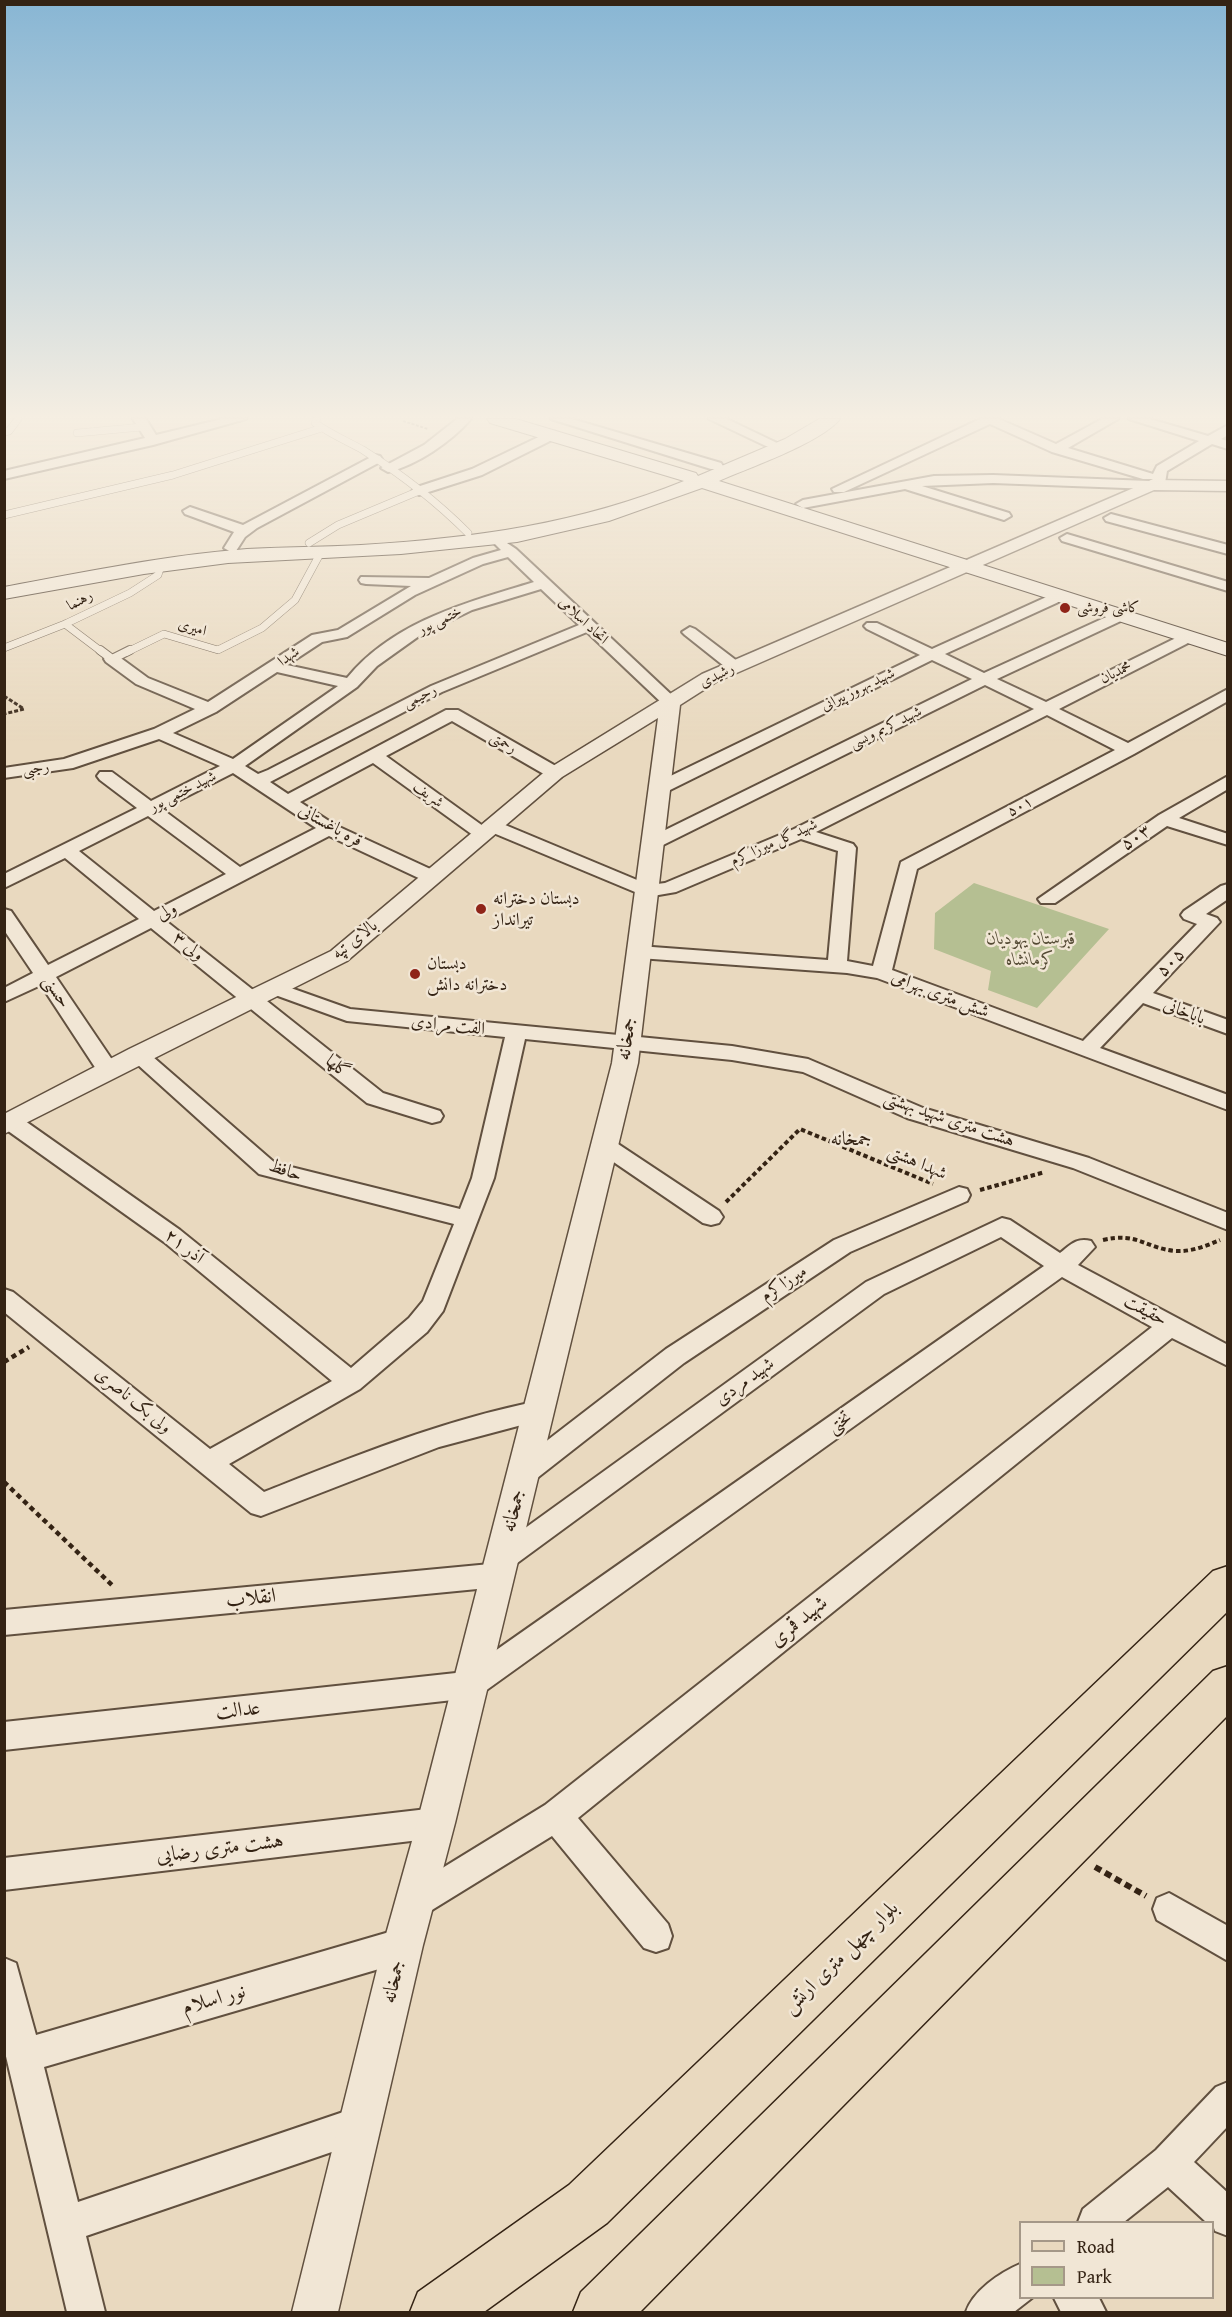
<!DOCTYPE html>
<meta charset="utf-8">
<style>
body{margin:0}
#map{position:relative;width:1232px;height:2317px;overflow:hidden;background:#e9d9bf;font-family:"Gentium Book Plus",serif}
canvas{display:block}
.frame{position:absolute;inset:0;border:6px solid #342314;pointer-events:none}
.legend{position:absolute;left:1019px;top:2221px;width:195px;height:78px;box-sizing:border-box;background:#f1e6d5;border:2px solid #a59888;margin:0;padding:8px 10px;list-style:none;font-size:18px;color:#342314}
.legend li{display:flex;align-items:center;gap:12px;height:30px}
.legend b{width:30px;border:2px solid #a59888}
</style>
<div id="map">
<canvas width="1232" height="2317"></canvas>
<div class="frame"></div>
<ul class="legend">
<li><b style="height:8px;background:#e9d9bf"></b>Road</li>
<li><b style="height:16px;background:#b5bf92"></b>Park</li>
</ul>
</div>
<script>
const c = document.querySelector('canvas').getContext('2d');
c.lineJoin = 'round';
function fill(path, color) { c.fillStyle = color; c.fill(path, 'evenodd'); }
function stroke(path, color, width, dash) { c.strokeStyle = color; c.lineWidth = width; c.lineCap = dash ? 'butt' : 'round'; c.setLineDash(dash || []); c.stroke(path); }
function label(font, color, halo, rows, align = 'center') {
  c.font = font + ' "Gentium Book Plus",Amiri,serif'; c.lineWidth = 5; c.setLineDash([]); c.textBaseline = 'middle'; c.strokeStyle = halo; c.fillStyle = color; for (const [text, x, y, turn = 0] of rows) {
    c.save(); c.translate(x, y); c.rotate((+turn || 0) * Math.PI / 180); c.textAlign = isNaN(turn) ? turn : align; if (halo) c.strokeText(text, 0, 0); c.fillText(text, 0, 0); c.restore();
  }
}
fill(new Path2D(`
 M974 883 1109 929 1037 1008 988 990 991 971 934 949 935 913Z`), '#b5bf92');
const serviceFar1 = new Path2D(`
 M317 419 315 423C330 434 347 441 363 450 401 474 436 501 468 533
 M4 432 9 431 18 419
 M77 433 142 427
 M4 515 173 475 322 428
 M309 543 338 525 419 491
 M65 624 102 652
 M4 648 65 624 130 593 158 575 161 566
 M127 652 164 634 218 650 262 628 295 600 321 552`);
const service = new Path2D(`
 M100 650 112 659 130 650`);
const minor = new Path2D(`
 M133 419H146L156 435 222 419H246L153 445 4 479V471L145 438Z
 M457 419H471C451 442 417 465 388 472L381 468 424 445Z
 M551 419H572L721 463 723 466 721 469H711Z
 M709 419H727L777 443 771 447 766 446Z
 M980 419H999L1056 444 1102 419H1118L1068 448 1153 474 1157 466 1199 441 1129 419H1150L1208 436 1228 425V435L1221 439 1228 441V449L1212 444 1167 471 1165 483 1152 489 993 483 922 486 1009 513 1011 516 1004 520 905 489 803 508 796 504 803 500 934 476 993 475 1149 481 1153 479H1143L1052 452 990 424 844 492H834L832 489Z
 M551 431 556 432 557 435 556 438 482 475 419 495 412 491 414 488 472 469Z
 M375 455 380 456 382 459 380 462 257 528 245 537 236 551 231 552 224 548 234 532 185 514 183 511 190 507 243 525Z
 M1111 514 1228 545V554L1106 521 1104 518Z
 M1067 534 1228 582V591L1062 541 1060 538Z
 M501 539 516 549 676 699 678 702 676 705H664L587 632 442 692 270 782 288 794 446 710H458L561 769 564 773 561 777H549L452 721 386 756 483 826 486 822H498L649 885 665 883 794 829 1034 709 985 685 659 847H647L644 843 647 839 972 679 932 660 666 792H654L651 788 654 784 920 655 867 629 864 626 867 623H877L932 649 1053 594H1063L1065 597 1063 600 945 654 984 673 1115 613H1125L1128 616 1125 619 997 679 1046 702 1182 635H1192L1195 638 1192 641 1059 709 1128 743 1228 689V701L1134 754 917 869 892 970 1083 1041 1197 924 1184 919 1181 915 1184 911 1221 886 1228 884V899L1206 914 1217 918 1220 922 1153 993 1228 1020V1034L1143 1003 1100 1048 1228 1095V1110L877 978 847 973 639 958 632 956 629 952 632 948 639 946 828 960 838 851 801 839 676 892 647 897 491 832 492 834 489 838H477L373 763 300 802 335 825 439 873 441 877 439 881H425L329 836 166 921 383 1093 440 1111 443 1116 440 1121 432 1123 367 1103 151 928 56 977 119 1070 116 1075 108 1077 100 1075 41 985 4 1002V988L33 973 4 930V909L11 911 48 965 139 919 65 858 4 888V874L137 808 100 780 97 776 100 772H112L151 801 220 766 159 739 73 768 4 778V768L64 759 154 729 195 709 136 684 106 662 104 659 106 656H118L148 678 208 702 312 635 338 630 411 586 366 584 361 583 359 580 361 577 429 578 473 558 501 550 494 543ZM508 557 534 582C466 603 394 621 347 678L287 665 322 642 347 637 415 595 483 564ZM541 589 579 625 431 686 268 770 258 774 245 766 357 687 377 666 419 636 472 610ZM277 672 338 686 233 759 173 733 216 712ZM1047 715 1115 750 901 862 873 966 847 961 856 848 853 844 816 832ZM233 773 316 828 240 867 162 809ZM148 816 226 874 154 911 79 851Z
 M690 627 695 629 741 664 743 667 741 670H729L685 635 682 632Z
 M1228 776V789L1179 818 1228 834V845L1167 826 1055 903H1041L1038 899 1159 815Z
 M274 982 350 1009 732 1046 808 1059 923 1108 1089 1158 1228 1213V1230L1073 1168 907 1118 803 1072 732 1060 525 1039 494 1178 443 1311 427 1332 360 1389 229 1464 264 1492C355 1456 443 1420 539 1401L548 1404 552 1411 548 1418 439 1447 261 1516 251 1513 4 1312V1289L13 1292 210 1449 332 1381 164 1242 4 1128V1115L18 1116 180 1230 351 1368 409 1318 423 1301 454 1224 259 1174 127 1055 131 1050 138 1048 145 1050 275 1163 460 1209 472 1178 505 1037 347 1021 267 992 264 988 267 984Z
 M604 1137 612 1140 719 1211 723 1217 719 1223 711 1225 703 1223 596 1150 593 1145 596 1140Z
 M959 1187 967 1189 970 1195 967 1201 850 1252 684 1363 532 1482 523 1485 514 1482 510 1474 514 1466 666 1349 834 1240Z
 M1002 1218 1010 1220 1060 1253C1070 1245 1077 1237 1091 1241L1095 1247 1078 1265 1228 1345V1366L1172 1338 578 1818 668 1924 672 1936 668 1948 656 1952 644 1948 552 1836 427 1913 416 1918 405 1913 400 1902 405 1891 545 1805 1152 1327 1062 1277 481 1694 471 1698 4 1750V1722L465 1672 1044 1266 1001 1237 884 1294 509 1569 512 1575 508 1583 498 1587 4 1635V1610L490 1564 488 1560 492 1552 866 1282Z
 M436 1808 447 1812 452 1823 447 1834 436 1838 4 1890V1858Z
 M1169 1893 1228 1926V1961L1157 1920 1153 1909 1157 1898Z
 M403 1928 415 1933 420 1945 415 1957 403 1962 44 2067 78 2202 361 2106 374 2111 379 2124 374 2137 361 2142 86 2236 105 2312H67L4 2048V1958L16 1963 36 2035Z
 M1228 2082V2126L1194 2162 1228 2193V2236L1215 2231 1212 2222H1206L1168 2187 1124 2222H1078L1083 2209 1156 2150 1216 2087Z
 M1020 2264V2298H1032L1014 2312H966C973 2291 999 2273 1020 2264Z
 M1054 2298H1099L1106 2312H1061Z`);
const tertiary = new Path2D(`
 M1152 480 1228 481V491L1154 490 716 682 680 705 638 1063 455 1823 423 1945 338 2312H292L383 1945 417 1823 612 1063 658 718 562 777 347 961 4 1134V1114L129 1049 331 951 548 769 702 674Z`);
const secondary = new Path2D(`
 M487 419H516L696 473 698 476 785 439 819 419H840C821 443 748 468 719 481L1228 643V656L702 488 609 521 517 542 401 554 228 563 144 574 4 599V587C85 572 166 555 247 549 285 547 323 547 361 545 475 538 578 524 684 481L490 423Z`);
const primary = new Path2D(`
 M1228 1566V1611L607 2223 484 2312H410L418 2292 569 2185 1213 1571Z
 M1228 1666V1715L640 2312H573L581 2292 1213 1671Z`);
stroke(serviceFar1, '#61503f', 8);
stroke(service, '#61503f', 10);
stroke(minor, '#61503f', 4);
stroke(tertiary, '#61503f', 3);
stroke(secondary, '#342314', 2);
stroke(primary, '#342314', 3);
stroke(new Path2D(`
 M403 421 428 429`), '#342314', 2, [3, 1.5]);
stroke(new Path2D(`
 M4 696 24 709 4 714`), '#342314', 3, [4, 2]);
stroke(new Path2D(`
 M980 1190 1045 1172
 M726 1202 800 1129 933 1184
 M1103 1240C1138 1232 1145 1248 1175 1251 1191 1252 1206 1246 1220 1240`), '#342314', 4, [4.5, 3]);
stroke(new Path2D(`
 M4 1362 29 1347
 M4 1482 114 1587`), '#342314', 4.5, [5, 4]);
stroke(new Path2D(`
 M1095 1867 1146 1896`), '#342314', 6, [7, 4.5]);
stroke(serviceFar1, '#f1e6d5', 7);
stroke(service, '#f1e6d5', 8);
fill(minor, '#f1e6d5');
fill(tertiary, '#f1e6d5');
fill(secondary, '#f1e6d5');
fill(primary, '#e9d9bf');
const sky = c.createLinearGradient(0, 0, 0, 744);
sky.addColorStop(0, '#88b6d4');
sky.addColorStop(0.56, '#f5eee2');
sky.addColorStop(1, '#f5eee200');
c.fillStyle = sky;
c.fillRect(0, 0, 1232, 744);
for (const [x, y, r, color] of [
 [1065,608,6,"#8f2418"],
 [481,909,6,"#8f2418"],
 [415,974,6,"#8f2418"]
]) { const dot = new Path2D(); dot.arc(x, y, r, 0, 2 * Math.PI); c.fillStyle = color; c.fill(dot); stroke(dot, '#f1e6d5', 2); }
label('15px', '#342314', '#f1e6d5', [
 ["رهنما",80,601,-28],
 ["ختمی پور",440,621,-26],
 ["اتحاد اسلامی",583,621,43],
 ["امیری",192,628,16],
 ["شهدا",289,657,-35],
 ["محمدیان",1116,673,-26],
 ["رشیدی",717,676,-26],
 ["شهید بهروز پیرانی",858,690,-26],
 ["رحیمی",420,697,-26],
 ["شهید کریم ویسی",886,728,-26],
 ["رحمتی",503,743,30],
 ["رجبی",36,769,-8],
 ["شهید ختمی پور",183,792,-27],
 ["شریف",428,795,36],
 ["۵۰۱",1020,807,-28],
 ["شهید گل میرزا کرم",774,843,-24]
]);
label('15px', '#342314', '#f1e6d5', [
 ["کاشی فروشی",1077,608]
], 'left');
label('18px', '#342314', '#f1e6d5', [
 ["قره باغستانی",330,826,29],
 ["۵۰۳",1136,838,-34],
 ["ولی",167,912,-27],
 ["بالای تپه",355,940,-38],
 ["ولی ۳",188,947,39],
 ["۵۰۵",1171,963,-46],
 ["حسنی",56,992,56],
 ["شش متری بهرامی",940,995,21],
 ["باباخانی",1184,1012,21],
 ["الفت مرادی",448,1026,6],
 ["گلها",337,1067,39],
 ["هشت متری شهید بهشتی",949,1120,19],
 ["شهدا هشتی",917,1163,23],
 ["حافظ",285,1171,19],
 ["۲۱ آذر",184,1247,38],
 ["میرزاکرم",784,1284,-33],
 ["حقیقت",1145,1311,28],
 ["شهید مردی",745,1382,-36],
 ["ولی بک ناصری",133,1401,39],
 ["تختی",840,1423,-35]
]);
label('18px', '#342314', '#f1e6d5', [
 ["دبستان دخترانه",493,899],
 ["تیرانداز",493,920],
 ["دبستان",427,964],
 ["دخترانه دانش",427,985]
], 'left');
label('italic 18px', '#544a34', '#f1e6d5', [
 ["قبرستان یهودیان",1031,939],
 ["کرمانشاه",1031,960]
]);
label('20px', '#342314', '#f1e6d5', [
 ["جمخانه",851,1140]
]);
label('21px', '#342314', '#f1e6d5', [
 ["جمخانه",627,1039,-82],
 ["جمخانه",514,1511,-76],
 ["انقلاب",251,1599,-6],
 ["شهید قمری",799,1622,-39],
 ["عدالت",238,1711,-6],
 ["هشت متری رضایی",220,1849,-7],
 ["بلوار چهل متری ارتش",841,1958,-44],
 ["جمخانه",394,1982,-77],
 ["نور اسلام",214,2000,-16]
]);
</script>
